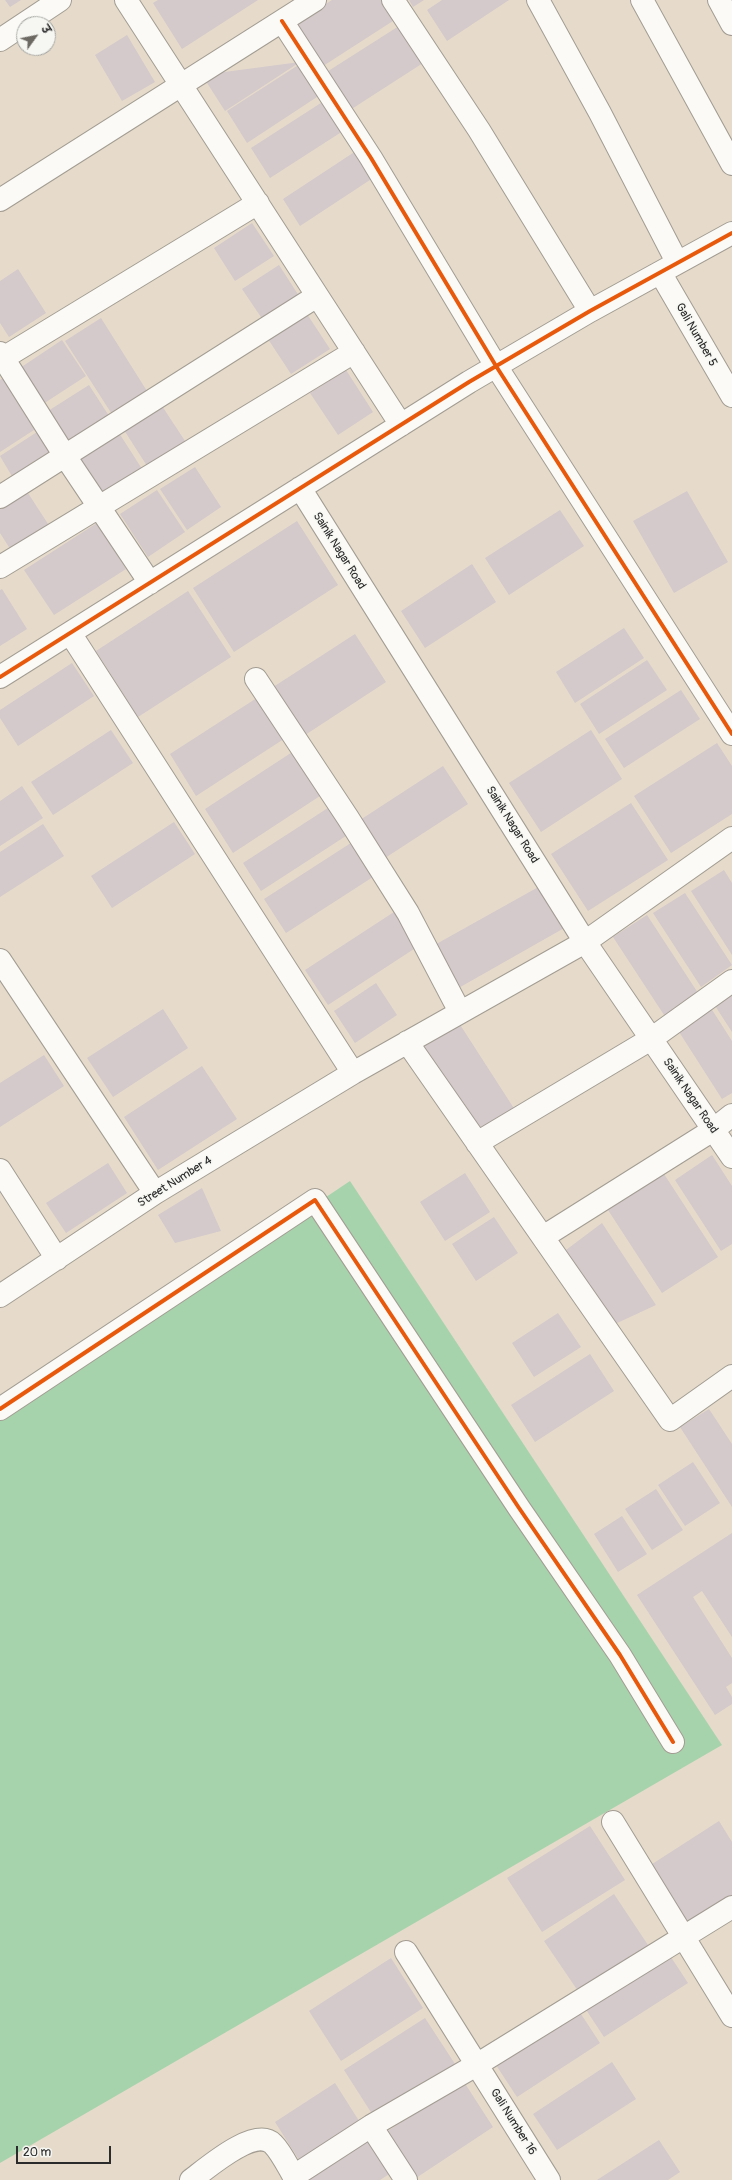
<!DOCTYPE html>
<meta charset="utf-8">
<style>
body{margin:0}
#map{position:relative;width:732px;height:2180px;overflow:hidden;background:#e6dbca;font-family:Pangolin,"Playpen Sans Deva",sans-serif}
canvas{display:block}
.north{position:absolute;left:16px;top:16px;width:40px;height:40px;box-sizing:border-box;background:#f6f6f2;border:1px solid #a5a5a2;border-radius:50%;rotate:57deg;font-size:11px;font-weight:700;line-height:16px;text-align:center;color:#2b2b2b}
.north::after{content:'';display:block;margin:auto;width:14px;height:18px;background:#6c6963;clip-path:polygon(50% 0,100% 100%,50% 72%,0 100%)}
.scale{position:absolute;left:16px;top:2146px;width:95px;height:18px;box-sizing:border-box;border:2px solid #2b2b2b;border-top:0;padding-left:5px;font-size:12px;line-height:14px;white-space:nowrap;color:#2b2b2b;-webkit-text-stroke:3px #f6f6f2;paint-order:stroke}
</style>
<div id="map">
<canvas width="732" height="2180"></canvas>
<div class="north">उ</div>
<div class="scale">20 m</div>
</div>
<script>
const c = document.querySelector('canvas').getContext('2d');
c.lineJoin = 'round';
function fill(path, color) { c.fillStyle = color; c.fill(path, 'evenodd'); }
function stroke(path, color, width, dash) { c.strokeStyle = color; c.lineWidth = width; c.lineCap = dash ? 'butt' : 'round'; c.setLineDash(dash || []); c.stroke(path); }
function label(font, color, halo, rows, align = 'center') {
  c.font = font + ' Pangolin,sans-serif'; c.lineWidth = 3; c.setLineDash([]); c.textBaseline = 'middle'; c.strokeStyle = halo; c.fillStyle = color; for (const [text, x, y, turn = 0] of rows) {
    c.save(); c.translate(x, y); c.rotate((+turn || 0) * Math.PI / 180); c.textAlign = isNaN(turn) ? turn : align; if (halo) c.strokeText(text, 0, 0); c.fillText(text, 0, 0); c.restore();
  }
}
fill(new Path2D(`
 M350 1181 722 1745 0 2163V1415Z`), '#a7d3ac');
fill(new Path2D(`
 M5 0H21L10 7Z
 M158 0H258L182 49 153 3Z
 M332 0H383L396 19 320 68 293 25Z
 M409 0H424L413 7Z
 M442 0H509L447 41 427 10Z
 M399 26 423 63 347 112 322 75Z
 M127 35 155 82 122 101 95 55Z
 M300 62 225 111 202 75Z
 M300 64 320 95 247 143 227 111Z
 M324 101 343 131 270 178 251 148Z
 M359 149 376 176 300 226 283 199Z
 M252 223 274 256 235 281 214 248Z
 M279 265 301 299 265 323 242 289Z
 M18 269 46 313 9 337 0 323V281Z
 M305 311 330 349 291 374 266 336Z
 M101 318 152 399 117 422 65 341Z
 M62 340 86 376 43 404 20 368Z
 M346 370 373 412 338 435 310 393Z
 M4 377 37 428 0 452V380Z
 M89 385 111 419 71 445 48 411Z
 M162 406 187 444 149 469 124 430Z
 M37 432 54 459 16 483 0 456Z
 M119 433 144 472 105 497 80 458Z
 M195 467 221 507 187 530 160 489Z
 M24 487 52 530 14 555 0 533V503Z
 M157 490 185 532 148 557 120 514Z
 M687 491 728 562 674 593 633 521Z
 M560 510 584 546 509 595 485 558Z
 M297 521 338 585 234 652 193 588Z
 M97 523 126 569 54 615 24 570Z
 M472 564 496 602 425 648 401 611Z
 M2 589 27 629 0 646V590Z
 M188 591 231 657 138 717 96 651Z
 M624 628 644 658 575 703 556 672Z
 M355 634 386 682 299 739 267 691Z
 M647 660 667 690 599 734 580 704Z
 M72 663 94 696 18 746 0 718V710Z
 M681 690 700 719 624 768 605 739Z
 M263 694 290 735 196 796 170 754Z
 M111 730 133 763 53 815 31 782Z
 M591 730 622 779 541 832 509 783Z
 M717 743 732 766V814L671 853 634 796Z
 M297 749 326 792 233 853 205 809Z
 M443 766 468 804 382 860 357 822Z
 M22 786 43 818 0 846V801Z
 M631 803 668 860 588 911 551 854Z
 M334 804 352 832 261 891 243 863Z
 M174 822 195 854 112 908 91 876Z
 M43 824 64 856 0 897V852Z
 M354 841 376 875 286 933 264 899Z
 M724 870 732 883V955L691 891Z
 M542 885 566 927 455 990 431 947Z
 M685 893 732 965 701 987 653 913Z
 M394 912 417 947 328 1005 305 970Z
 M647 915 700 996 666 1018 613 937Z
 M376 983 397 1015 355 1043 334 1011Z
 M732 983V1032L710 998Z
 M707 1002 732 1041V1093L722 1099 674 1024Z
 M163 1009 188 1048 113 1097 87 1058Z
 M457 1020 515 1110 476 1135 418 1045Z
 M44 1055 64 1086 0 1127V1083Z
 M202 1066 237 1119 158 1170 124 1117Z
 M712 1155 732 1186V1244L721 1251 675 1180Z
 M108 1163 127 1193 66 1233 46 1203Z
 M465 1173 490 1212 445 1241 420 1202Z
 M664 1174 718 1257 662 1293 608 1210Z
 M202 1188 221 1231 175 1243 158 1215Z
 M494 1217 518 1253 476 1281 452 1244Z
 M602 1223 656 1305 615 1324 566 1250Z
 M558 1313 581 1347 534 1377 512 1343Z
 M590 1354 614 1391 535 1442 511 1405Z
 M709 1409 732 1444V1507L680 1427Z
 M693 1462 720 1503 685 1526 658 1485Z
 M656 1489 683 1530 652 1550 625 1509Z
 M622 1516 647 1554 618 1572 594 1534Z
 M732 1533V1637L702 1591 693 1597 732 1658V1683L726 1687 732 1697V1704L715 1715 637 1595Z
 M719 1821 732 1842V1895L683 1926 646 1868Z
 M590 1826 625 1880 542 1932 507 1878Z
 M614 1894 648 1945 578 1991 544 1941Z
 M667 1951 688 1983 604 2037 583 2005Z
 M391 1958 423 2008 341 2061 309 2011Z
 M577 2008 600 2043 517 2097 494 2062Z
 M425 2018 455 2064 374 2117 344 2070Z
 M612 2062 636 2099 557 2150 533 2114Z
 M464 2082 493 2127 416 2178 386 2132Z
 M335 2083 361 2124 301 2163 275 2122Z
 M374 2135 397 2169 380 2180H306Z
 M659 2140 680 2172 668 2180H597Z`), '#d4c9cb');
const street = new Path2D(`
 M126 0 401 425
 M393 0 479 130 590 311
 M538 0 600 113 677 262
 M642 0 732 164
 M719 0 732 24
 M282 21 371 158 496 366 732 734
 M0 40 60 0
 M0 200 315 0
 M661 274 732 396
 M0 353 65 456 150 583
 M0 360 258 203
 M300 488 585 942 732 1157
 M0 497 317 296
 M0 567 354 352
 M70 633 353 1073
 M0 677 469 382 590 311 732 233
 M256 679 348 818 408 913 460 1012
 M0 960 155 1193
 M407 1042 670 1420 732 1376
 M477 1143 651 1039 732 981
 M0 1170 57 1259
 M543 1237 713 1130 732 1115
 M0 1296 155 1193 353 1073 585 942 732 838
 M0 1409 315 1200 519 1508 620 1655 673 1742
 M613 1822 732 2016
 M406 1952 549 2180
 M371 2126 406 2180
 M294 2176 371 2126 478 2064 732 1907
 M191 2180C206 2169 255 2126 273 2144 282 2153 289 2169 296 2180`);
stroke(street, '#a29c92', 24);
stroke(street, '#fbfaf7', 22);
stroke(new Path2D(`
 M282 21 371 158 496 366 732 734
 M0 677 469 382 590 311 732 233
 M0 1409 315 1200 519 1508 620 1655 673 1742`), '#e8590c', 4);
label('12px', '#2b2b2b', '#f6f6f2', [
 ["Gali Number 5",696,335,60],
 ["Sainik Nagar Road",339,551,58],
 ["Sainik Nagar Road",512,825,58],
 ["Sainik Nagar Road",690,1096,56],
 ["Street Number 4",175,1182,-32],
 ["Gali Number 16",513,2122,58]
]);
</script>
